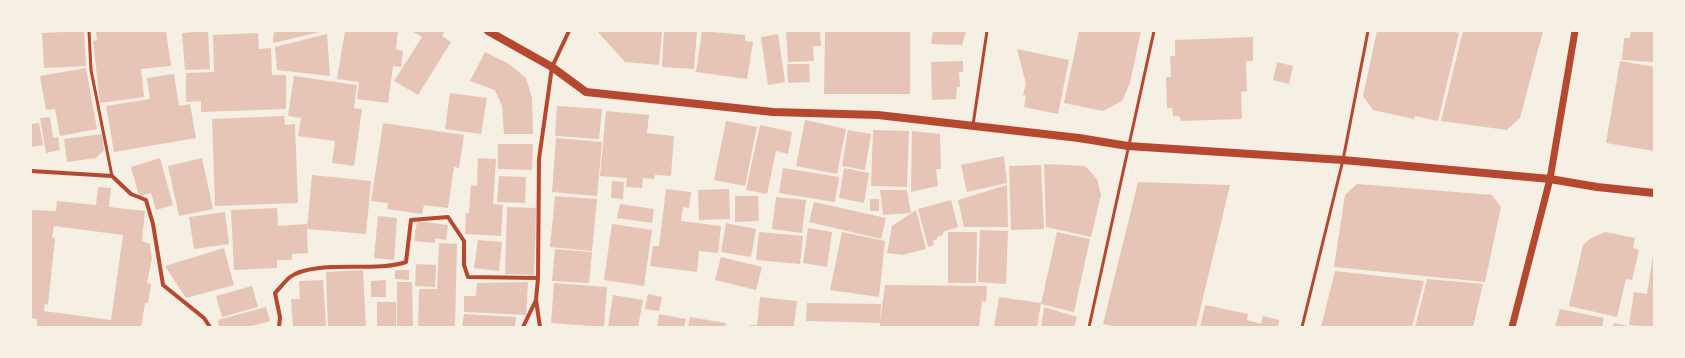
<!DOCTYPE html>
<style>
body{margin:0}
#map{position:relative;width:1685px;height:358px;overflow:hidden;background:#f6efe4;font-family:Barlow,sans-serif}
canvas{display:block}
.frame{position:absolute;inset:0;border:32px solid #f6efe4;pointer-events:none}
</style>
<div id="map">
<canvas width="1685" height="358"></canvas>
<div class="frame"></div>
</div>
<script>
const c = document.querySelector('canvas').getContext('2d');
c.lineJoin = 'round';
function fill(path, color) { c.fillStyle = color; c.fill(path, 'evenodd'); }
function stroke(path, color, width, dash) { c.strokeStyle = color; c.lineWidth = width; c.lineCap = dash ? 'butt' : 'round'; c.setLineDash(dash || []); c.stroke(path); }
fill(new Path2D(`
 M84 31 86 66 44 68 42 33Z
 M96 31H166L171 66 141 69 144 97 100 103 93 41 97 40Z
 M208 31 210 69 185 70 182 33Z
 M274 31H320V32L273 43Z
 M345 31H398L396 49 403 51 401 67 393 66 388 103 357 99 359 82 337 79Z
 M412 31H445L442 36 451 42 418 95 394 81 422 37Z
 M597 31H662L659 65 625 62Z
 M664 31H697L694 69 662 67Z
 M702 31 745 35V41L753 42 747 79 696 72Z
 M786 31H820L821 46H813L814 61 788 62Z
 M825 31H910V94H824Z
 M933 31H966L962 45 931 44Z
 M1079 31H1141L1130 83 1122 101 1103 111 1064 103Z
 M1377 31H1452L1459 33 1438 121 1415 116 1414 119 1373 110 1363 96Z
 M1463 31H1543L1520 118 1507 130 1441 121Z
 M1631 31H1654V62L1622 60 1624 38H1630Z
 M258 33 259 49 271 48 272 75H286V109L201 112V101L186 102V73L214 72 213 35Z
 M327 34 330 76 277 70 275 47Z
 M778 34 785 82 768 85 761 37Z
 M1253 37V61H1246L1247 91 1241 92 1242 119 1181 121 1179 116H1173L1172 108H1167L1166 77H1171L1170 56H1175V40Z
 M1017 49 1069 60 1058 114 1024 107 1026 96 1023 95 1026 84Z
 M485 52 509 64 526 78 532 98 533 134H504L502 106 495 90 470 81Z
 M963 61V72H959L960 87H957L956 99 932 100 931 62Z
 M1620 61 1654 67V151L1606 143Z
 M1277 62 1293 66 1289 84 1273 80Z
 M787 64H809L810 82 788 83Z
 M86 68 97 129 60 136 55 109 46 110 40 76Z
 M174 74 179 106 190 104 196 138 114 152 106 106 150 99 147 78Z
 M294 76 357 85 354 108 362 109 354 166 332 163 335 141 298 136 301 118 288 116Z
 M450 93 487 98 481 134 445 129Z
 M557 106 602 109 599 139 555 136Z
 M606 111 649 115 647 133 674 136 671 176 655 175 654 179 643 178 642 188 626 187 627 178 600 176Z
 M284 116 285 125 295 124 298 203 215 206 212 119Z
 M50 117 53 138 58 137 60 150 46 153 40 118Z
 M805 120 846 129 837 174 796 166Z
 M726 121 757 127 745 186 714 180Z
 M39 123 43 145 31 147V124Z
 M383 123 464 135 459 168 454 167 448 208 424 205 422 214 387 209 388 203 371 201Z
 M760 125 792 132 788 154 776 151 767 194 746 190Z
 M848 130 871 134 865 170 842 166Z
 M873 130 909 131 907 187 871 186Z
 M912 131 940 134 941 169H936L938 186 911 192Z
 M102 134 104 150 96 158 67 162 64 139Z
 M556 138 602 142 597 196 552 192Z
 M498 144H533L532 170 498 169Z
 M1004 156 1007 183 967 192 961 165Z
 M160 158 173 205 156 210 151 193 139 196 131 167Z
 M202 158 213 209 179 216 168 166Z
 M478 158 496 159 493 204 503 205 501 236 465 234 466 213H469L471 185 477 186Z
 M1044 164 1085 166 1097 179 1101 195 1091 237 1046 227Z
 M1041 165 1044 229 1011 230 1009 166Z
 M783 168 839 177 835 202 779 193Z
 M844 168 869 173 864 203 839 198Z
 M312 175 371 181 366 234 307 229 308 253 292 254V260H277V268L234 270 231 210 277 208 278 226 307 224V229Z
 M499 176 526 177 525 203 497 202Z
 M612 181 624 182 623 199 611 198Z
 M1138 182 1230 185 1196 327H1117L1103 324Z
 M1357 184 1492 195 1501 207 1485 282 1334 267 1345 195Z
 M1007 185 1008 227H964L958 200Z
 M98 187 111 188 109 207 145 211 142 241 150 244 152 259 147 283 151 284 148 303H145L141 327H37V319L31 318V210L56 211 57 201 96 205ZM54 226 123 235 111 320 44 311 45 303 48 305 55 238 52 237Z
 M666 189 691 192 689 208 683 207 681 221 721 226 718 253 699 251 697 272 650 266 653 246H659Z
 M729 189 730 219 699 220 698 190Z
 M880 190H907L911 213 883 215Z
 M555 196 597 199 592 251 550 247Z
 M735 196H758L759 221 735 222Z
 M776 197 806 200 802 233 772 229Z
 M870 199H879V211H870Z
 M951 200 958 227 943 232V235L937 237V239L933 241 934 245 928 247 918 209Z
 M814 202 886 218 881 239 809 222Z
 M620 204 654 209 652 223 617 218Z
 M507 207 536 208 534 275 505 274Z
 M916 210 926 249 902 255 887 253 892 226Z
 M225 212 229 244 194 249 189 217Z
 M378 216 397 218 394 260 374 258Z
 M417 221 448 225 446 240 435 238V243L414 241Z
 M726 223 756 229 751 257 721 252Z
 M612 224 652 230 644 286 604 280Z
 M808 228 832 232 827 267 803 263Z
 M980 230 1008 231 1006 284 978 282Z
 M759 232 803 236 800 264 756 260Z
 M842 232 885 241 879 297 830 290Z
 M948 232H977L976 283H948Z
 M1057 232 1090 239 1074 312 1041 304Z
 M1605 232 1635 238 1633 248 1639 250 1632 280 1626 279 1617 317 1569 306 1583 245 1591 238Z
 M478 240 502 242 499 271 474 268Z
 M439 243 457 244 455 327H418L419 289H437Z
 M224 248 234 285 186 298 165 266Z
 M555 249 592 252 589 283 552 281Z
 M1653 256 1654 327 1629 325 1634 292 1647 294Z
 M721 257 762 267 756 290 715 280Z
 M416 264 436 265 435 287 415 286Z
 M363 270 366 327H328L326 272Z
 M395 270H409V280L395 279Z
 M1335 271 1424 281 1412 327H1321Z
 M1427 279 1483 284 1473 327H1415Z
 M323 280 326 327H293L291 299H300L299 281Z
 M386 280V297H371V281Z
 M397 282H412L413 327H397Z
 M528 282 526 315 464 312V296H476L477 283Z
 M554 283 607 287 604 327 551 323Z
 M885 285 987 286 986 302 982 301 979 327H880V323L806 321 807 303 881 304 880 321Z
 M252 286 258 307 222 317 216 296Z
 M648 294 662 297 659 311 645 309Z
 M613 295 643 300 638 327H608Z
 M760 297 797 301 794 326 801 327H750V325H757Z
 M999 297 1041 303 1037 327H994Z
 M377 302H396V327H377Z
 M1205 305 1248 314 1247 320 1261 324 1263 316 1279 320 1278 327H1200Z
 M266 307 270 321 248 327H219L218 320Z
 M1044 307 1077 317 1074 327H1041Z
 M1560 309 1604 318 1602 327H1555Z
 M464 314 516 317 515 327H462Z
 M659 314 686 319 684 327H657Z
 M690 317 726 323 725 327H688Z
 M1614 323 1628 326V327H1613Z`), '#e6c5b7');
stroke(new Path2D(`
 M89 31 91 70 112 176
 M973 125 987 31
 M1089 327 1154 31
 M1302 327 1343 160 1368 31`), '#b5482f', 3);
stroke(new Path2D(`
 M31 171 112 176 131 194 146 200 153 224 163 285 204 318 210 327
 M279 327 280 317 275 293C280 288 285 281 290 277 314 259 375 273 406 262L411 220 448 217 464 241V265L468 277 538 278
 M523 327 536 300
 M540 327 536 300 538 278 539 159 552 67 569 31`), '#b5482f', 4);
stroke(new Path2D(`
 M1512 327 1550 179 1575 31`), '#b5482f', 7);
stroke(new Path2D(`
 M488 31 552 67 586 92 773 112 878 115 1079 138 1128 146 1343 160 1550 179 1597 187 1654 193`), '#b5482f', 8);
</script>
